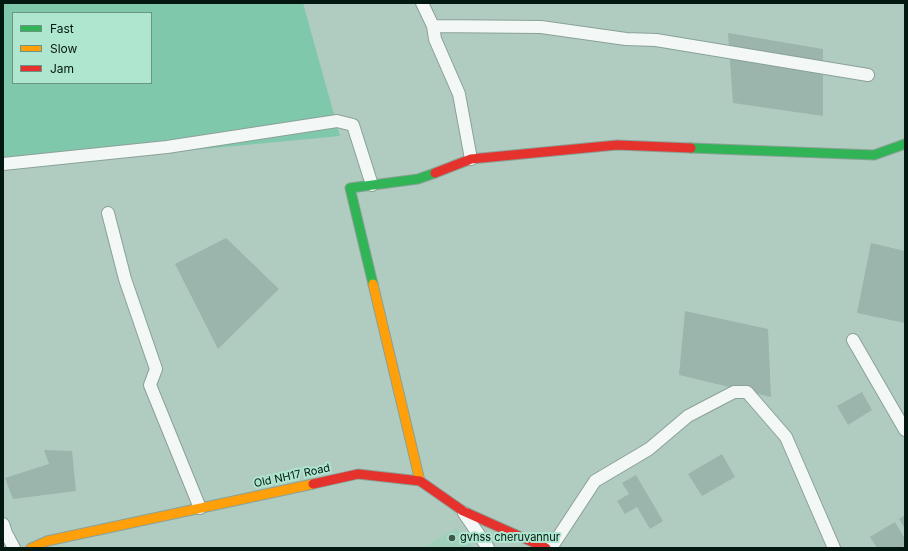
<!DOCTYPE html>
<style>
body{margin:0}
#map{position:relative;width:908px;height:551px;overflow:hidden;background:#b0ccc0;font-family:Inter,sans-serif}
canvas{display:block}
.frame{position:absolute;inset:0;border:4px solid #031810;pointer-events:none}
.legend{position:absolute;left:12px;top:12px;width:140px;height:72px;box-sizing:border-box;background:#afe6cf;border:1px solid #6a9483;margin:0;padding:5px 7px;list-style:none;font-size:12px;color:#031810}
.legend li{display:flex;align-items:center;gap:8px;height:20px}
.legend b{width:20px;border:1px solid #6a9483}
</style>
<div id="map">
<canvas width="908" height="551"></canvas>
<div class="frame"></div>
<ul class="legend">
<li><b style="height:5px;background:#30b455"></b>Fast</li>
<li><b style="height:5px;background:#ff9f0a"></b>Slow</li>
<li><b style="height:5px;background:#e5322d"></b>Jam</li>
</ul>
</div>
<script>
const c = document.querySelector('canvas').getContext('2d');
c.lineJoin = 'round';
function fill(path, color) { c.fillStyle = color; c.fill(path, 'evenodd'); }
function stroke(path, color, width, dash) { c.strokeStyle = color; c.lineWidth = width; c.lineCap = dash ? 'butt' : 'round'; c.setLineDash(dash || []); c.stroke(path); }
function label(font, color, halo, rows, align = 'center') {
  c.font = font + ' Inter,sans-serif'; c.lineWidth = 4; c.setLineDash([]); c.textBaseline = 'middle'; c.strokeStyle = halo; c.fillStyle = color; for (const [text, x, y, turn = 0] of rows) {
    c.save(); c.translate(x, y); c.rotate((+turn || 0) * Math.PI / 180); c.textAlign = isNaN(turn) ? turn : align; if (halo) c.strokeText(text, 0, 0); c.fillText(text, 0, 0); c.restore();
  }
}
fill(new Path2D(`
 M456 528 473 548H422Z`), '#a0d0bc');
fill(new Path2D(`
 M3 3H303L340 136 3 168ZM13 13H151V83H13Z`), '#80c8ac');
fill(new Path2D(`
 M728 33 823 49V116L733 103Z
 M226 238 279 289 218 349 175 264Z
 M871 243 905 251V323L857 313Z
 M685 311 768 329 771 397 679 375Z
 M862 392 872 410 848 425 837 406Z
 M44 450 72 451 76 491 13 499 5 478 49 464Z
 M722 454 735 477 702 496 688 474Z
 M636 475 663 521 650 529 637 507 625 514 617 501 629 494 622 483Z
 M905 515V529L899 519Z
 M895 522 905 539V545L901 548H877L870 537Z`), '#9bb4ac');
const street = new Path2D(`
 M422 3 433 26 435 39 459 94 471 159
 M433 26 541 27 626 39 656 40 868 75
 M3 164 167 147 337 121 353 125 372 185
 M108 213 125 279 156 369 150 385 200 508
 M853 340 905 430
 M464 513 488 548
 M3 524 6 533 14 548
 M551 548 595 481 649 449 688 416 734 392H747L786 437 834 548`);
const fast = new Path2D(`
 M691 148 874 155 905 144
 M373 284 350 188 418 179 435 173`);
const slow = new Path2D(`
 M373 284 420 481
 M31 548 47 541 313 484`);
const jam = new Path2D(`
 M435 173 471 159 617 145 691 148
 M313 484 358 474 420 481 463 511 546 548`);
stroke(street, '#8aa197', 14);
stroke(fast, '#8aa197', 11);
stroke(slow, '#8aa197', 11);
stroke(jam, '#8aa197', 11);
stroke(street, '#f3f7f6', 12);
stroke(fast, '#30b455', 9);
stroke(slow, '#ff9f0a', 9);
stroke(jam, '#e5322d', 9);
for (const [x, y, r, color] of [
 [452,538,4,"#40574e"]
]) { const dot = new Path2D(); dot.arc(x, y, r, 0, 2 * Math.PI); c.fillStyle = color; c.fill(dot); stroke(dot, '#afe6cf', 1.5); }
label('11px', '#031810', '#afe6cf', [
 ["Old NH17 Road",292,476,-12]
]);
label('11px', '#031810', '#afe6cf', [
 ["gvhss cheruvannur",460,538]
], 'left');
</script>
